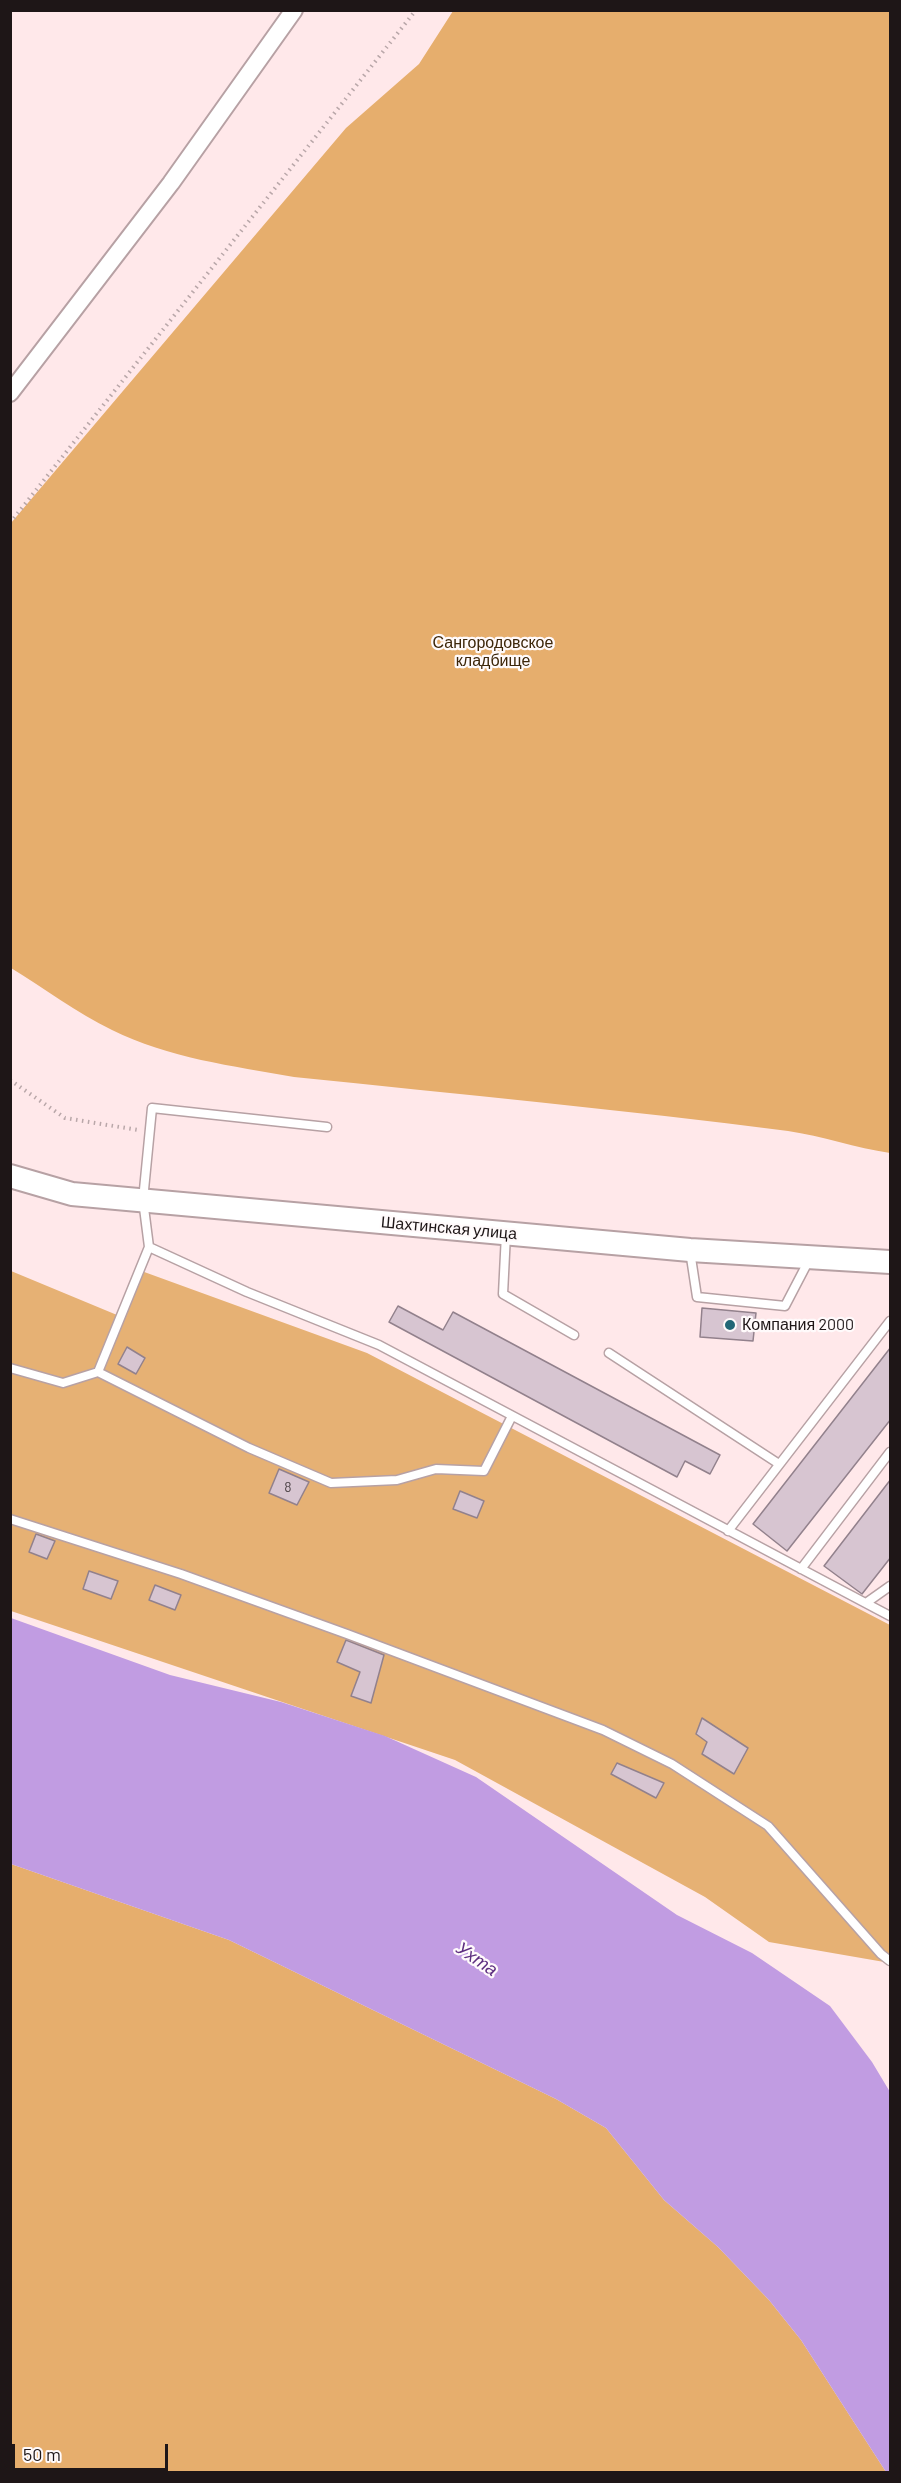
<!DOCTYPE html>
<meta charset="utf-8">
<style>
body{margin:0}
#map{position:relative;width:901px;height:2483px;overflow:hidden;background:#ffe8ea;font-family:Barlow,sans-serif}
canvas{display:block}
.frame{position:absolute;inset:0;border:12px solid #1e1617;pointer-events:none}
.scale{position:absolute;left:12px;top:2444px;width:156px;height:27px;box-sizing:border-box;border:3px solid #1e1617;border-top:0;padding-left:8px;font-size:18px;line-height:21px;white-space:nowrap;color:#1e1617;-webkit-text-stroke:4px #fffafb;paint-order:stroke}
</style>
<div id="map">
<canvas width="901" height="2483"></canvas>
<div class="frame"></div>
<div class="scale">50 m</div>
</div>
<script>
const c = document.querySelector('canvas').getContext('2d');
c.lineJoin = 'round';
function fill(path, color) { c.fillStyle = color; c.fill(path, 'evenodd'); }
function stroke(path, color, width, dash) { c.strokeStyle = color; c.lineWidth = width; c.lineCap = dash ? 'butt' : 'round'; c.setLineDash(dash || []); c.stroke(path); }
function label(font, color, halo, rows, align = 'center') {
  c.font = font + ' Barlow,sans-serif'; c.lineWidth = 4.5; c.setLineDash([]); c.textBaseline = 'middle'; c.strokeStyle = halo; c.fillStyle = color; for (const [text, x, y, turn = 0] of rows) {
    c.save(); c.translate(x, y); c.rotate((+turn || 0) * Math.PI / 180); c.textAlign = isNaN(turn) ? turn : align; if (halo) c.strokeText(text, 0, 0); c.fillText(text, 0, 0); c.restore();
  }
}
fill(new Path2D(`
 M136 1269 367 1353 890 1625V1963L769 1942 705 1897 455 1760 11 1611V1271L117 1315Z`), '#e6b174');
fill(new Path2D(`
 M453 11H890V1153C856 1148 822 1136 788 1131 624 1110 459 1094 294 1077 233 1066 168 1058 112 1030 77 1013 44 988 11 968V523L346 128 419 64Z
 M11 1864 229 1940 556 2099 606 2128 664 2200 718 2247 769 2300 801 2340 886 2472H11Z`), '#e6ae6d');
fill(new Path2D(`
 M11 1618 170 1675 281 1702 385 1736 476 1777 677 1915 752 1953 830 2006 872 2062 890 2092V2472H886L801 2340 769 2300 718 2247 664 2200 606 2128 556 2099 229 1940 11 1864Z`), '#c19ce2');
const building = new Path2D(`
 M398 1306 443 1330 453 1312 720 1455 710 1474 685 1461 677 1477 389 1322Z
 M702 1308 756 1313 753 1341 700 1337Z
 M127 1347 145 1358 136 1374 118 1364Z
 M891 1347V1419L787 1551 753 1524Z
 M279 1469 309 1482 297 1505 269 1493Z
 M891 1479V1557L862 1594 824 1566Z
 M460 1491 484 1501 477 1518 453 1509Z
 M36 1534 55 1541 47 1559 29 1552Z
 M89 1571 118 1581 111 1599 83 1589Z
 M155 1585 181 1595 175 1610 149 1600Z
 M346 1640 384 1655 371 1703 351 1696 360 1672 337 1662Z
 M702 1718 748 1748 734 1774 702 1754 707 1742 696 1734Z
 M617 1763 664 1783 656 1798 611 1774Z`);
fill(building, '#d7c5d1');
stroke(building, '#92818c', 1.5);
const lane = new Path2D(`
 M327 1127 152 1108 143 1200 149 1247 247 1292 379 1345 890 1616
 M506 1234 503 1294 574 1335
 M690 1251 697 1297 785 1306 809 1260
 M609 1353 779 1464
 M10 1368 63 1383 98 1372 149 1247
 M98 1372 249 1448 331 1483 397 1480 436 1469 484 1471 512 1416
 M10 1519 181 1574 347 1634 603 1730 672 1764 768 1826 881 1954 890 1961
 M728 1531 890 1321
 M801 1569 890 1452
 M866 1603 890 1586`);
const street = new Path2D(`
 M10 393 171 183 294 10`);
const secondary = new Path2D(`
 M10 1176 72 1194 690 1250 890 1262`);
stroke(lane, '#b7a1a4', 11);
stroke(street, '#b7a1a4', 20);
stroke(secondary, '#b7a1a4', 26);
stroke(new Path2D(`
 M10 523 416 10
 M10 1080 65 1118 138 1130`), '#b9a7a9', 4, [1.5, 4.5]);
stroke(lane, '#fff', 8);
stroke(street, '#fff', 16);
stroke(secondary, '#fff', 22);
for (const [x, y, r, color] of [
 [730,1325,6,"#226777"]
]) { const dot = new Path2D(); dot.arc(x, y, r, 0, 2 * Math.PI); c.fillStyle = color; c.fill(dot); stroke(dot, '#fffafb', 2); }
label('14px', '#4c4246', null, [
 ["8",288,1487]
]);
label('16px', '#3d2609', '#fffafb', [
 ["Сангородовское",493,643],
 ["кладбище",493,661]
]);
label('16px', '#1e1617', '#fffafb', [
 ["Шахтинская улица",449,1228,5]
]);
label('16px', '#1e1617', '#fffafb', [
 ["Компания 2000",742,1325]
], 'left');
label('italic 18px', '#5e2f80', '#fffafb', [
 ["Ухта",477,1959,34]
]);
</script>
